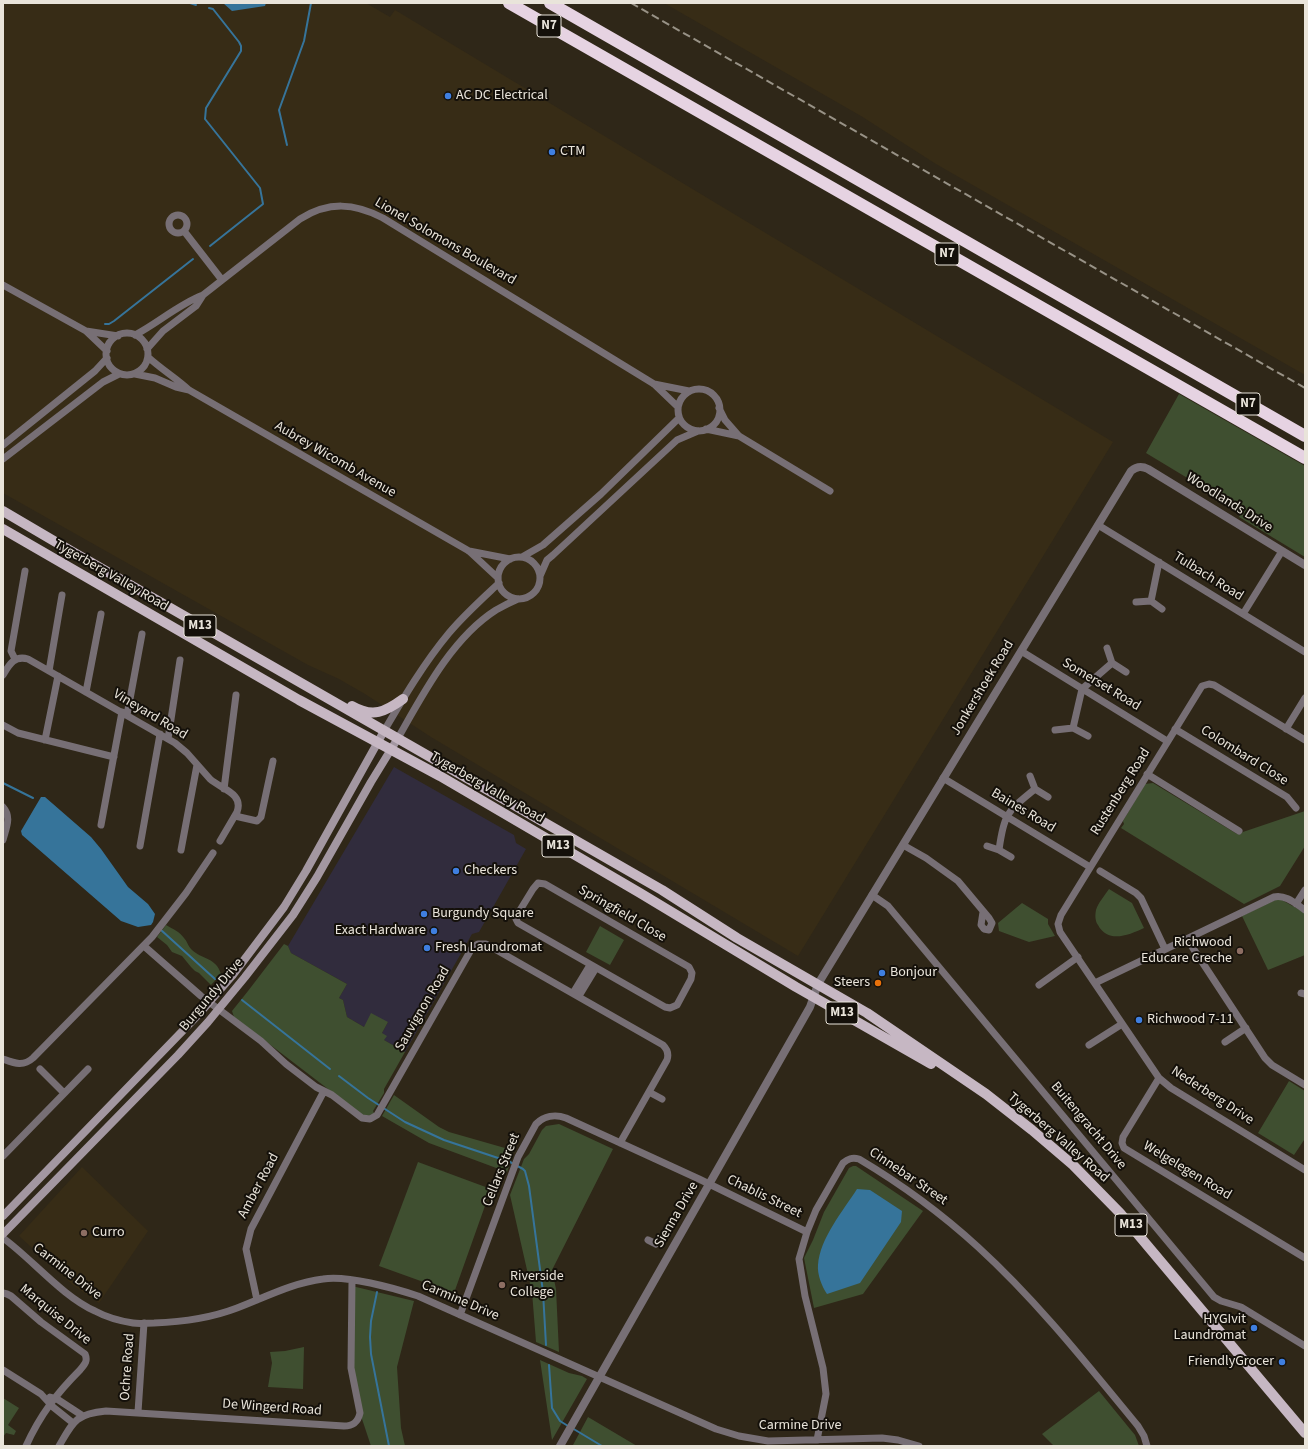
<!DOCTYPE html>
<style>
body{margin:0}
#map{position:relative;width:1308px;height:1449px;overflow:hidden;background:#2f2718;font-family:"Source Sans 3",sans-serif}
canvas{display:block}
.frame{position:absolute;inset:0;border:4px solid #e9e4da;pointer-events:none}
</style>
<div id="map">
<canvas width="1308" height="1449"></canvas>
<div class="frame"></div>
</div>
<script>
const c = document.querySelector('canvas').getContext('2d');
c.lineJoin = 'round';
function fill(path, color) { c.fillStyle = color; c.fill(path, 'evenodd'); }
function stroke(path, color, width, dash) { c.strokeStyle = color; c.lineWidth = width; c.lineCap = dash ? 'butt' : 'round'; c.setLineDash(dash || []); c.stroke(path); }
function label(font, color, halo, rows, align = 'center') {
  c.font = font + ' "Source Sans 3",sans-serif'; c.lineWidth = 4; c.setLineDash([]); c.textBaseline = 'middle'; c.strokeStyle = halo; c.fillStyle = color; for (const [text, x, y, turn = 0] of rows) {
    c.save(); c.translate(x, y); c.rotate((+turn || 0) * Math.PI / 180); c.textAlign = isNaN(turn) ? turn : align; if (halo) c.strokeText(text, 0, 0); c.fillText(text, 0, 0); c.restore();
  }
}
fill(new Path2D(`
 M394 767 514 835 516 843 526 849 479 932 472 934 405 1052 384 1040 382 1033 388 1022 364 1027 347 1017 343 1000 339 998 347 984 291 953 288 946Z`), '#312c3d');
fill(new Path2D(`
 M3 3H366L390 17 395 10 1113 442 798 956 431 737 365 694 339 679 308 665 3 493Z
 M664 3H1305V375L936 164 861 116Z
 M82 1167 148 1231 99 1303 73 1285 19 1236Z`), '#372c16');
fill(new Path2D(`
 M1179 394 1305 466V557L1239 517 1242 511 1146 453Z
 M1153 783 1237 834 1305 811V846L1280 886 1244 904 1121 828 1124 824 1123 821 1145 784Z
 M1109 889 1132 903 1144 928C1129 935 1108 944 1098 925 1095 921 1095 915 1096 910 1098 903 1105 895 1109 889Z
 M1280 899 1305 913V955L1268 970 1242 916 1275 900Z
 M1022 903 1048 919V924L1055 936 1029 942 999 931 998 923Z
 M166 925C173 929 180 932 184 938 187 941 188 946 191 949 202 960 216 957 221 974L211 985 199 973 195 971 191 967 182 956 172 952 167 945 157 937Z
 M600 926 624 940 610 965 586 952Z
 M284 944 288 946 291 953 347 984 339 998 343 1000 347 1017 364 1027 371 1013 388 1022 382 1033 387 1036 384 1040 405 1052 384 1089V1093L373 1111 374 1113 368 1116 362 1115 234 1017 232 1011 248 991Z
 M1289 1081 1305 1091V1140H1304L1294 1155 1258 1133Z
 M394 1095 439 1127 449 1132 512 1150 513 1155 507 1172 429 1143 382 1116Z
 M559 1124 613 1149 552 1270 556 1289 559 1352 536 1342 532 1292 510 1195 524 1159 529 1154 542 1130 546 1126Z
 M418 1162 491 1189 454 1293 379 1266Z
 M853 1166H856L923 1211 863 1294 814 1308 804 1258 813 1240 824 1212 849 1168Z
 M352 1286 414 1301 397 1367 401 1428 405 1446H371L360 1413 353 1380Z
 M304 1347 303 1389 268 1387 272 1363 270 1352 285 1351Z
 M540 1360 569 1373 582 1376 587 1379 552 1440Z
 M1099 1391 1130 1429 1135 1435 1139 1446H1054L1042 1434Z
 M3 1398 19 1408 8 1425 16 1431 14 1435 6 1433 3 1437Z
 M588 1417 637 1446H574L573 1445Z`), '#3f4f30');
fill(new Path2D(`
 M223 3H266L265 6 232 11Z
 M41 797H45L91 837 101 849 128 887 148 904 155 914 153 922 151 925 138 927 121 921 22 835 21 831Z
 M857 1189 870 1190 902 1211 901 1222 860 1283 827 1294C822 1287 817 1274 818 1265 820 1238 843 1211 857 1189Z`), '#36749a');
stroke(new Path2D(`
 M190 3 196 5
 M209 8 213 9 239 42 241 46V51L206 108 205 119 260 188 263 204 210 246
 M287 145 279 110 304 41 311 3
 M105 324H109L114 321 193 259
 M3 783 33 798
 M161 930 215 979
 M242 1000 330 1069
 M339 1076 368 1098 405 1122 444 1140 510 1162 523 1169 525 1171 529 1186 543 1292 546 1345
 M377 1292 371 1321 370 1337 371 1354 389 1446
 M549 1365 552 1408 560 1421 568 1426
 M572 1428 602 1446`), '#36749a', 2);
stroke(new Path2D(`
 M169 224a9 9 0 1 1 18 0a9 9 0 1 1-18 0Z
 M184 231 222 280
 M3 285 86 331 107 351
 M86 331 118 336
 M106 354a21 21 0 1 1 42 0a21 21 0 1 1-42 0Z
 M135 335C158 323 179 304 203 295L300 219C329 201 354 203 383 218L654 384 678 407
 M147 349 163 331 196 306 203 295
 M148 357C161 369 176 378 189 390L469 551 498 578
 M135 374 155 378 176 387 189 390
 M654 384 689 391
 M678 410a21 21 0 1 1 42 0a21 21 0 1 1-42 0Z
 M719 408 725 420 739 436 830 491
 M706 429 739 436
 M3 445 95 371 107 358
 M3 459 103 382 119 374
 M1098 525 1305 652
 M469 551 510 559
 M522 557 543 545 601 494 679 418
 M498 578a21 21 0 1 1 42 0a21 21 0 1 1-42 0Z
 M1159 562 1151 601 1162 609
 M540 576 547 560 553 555 677 440 698 431
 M1136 602 1151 601
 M1243 614 1282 551
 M1107 648 1112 663 1126 672
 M1021 651 1167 741
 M15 659 11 651 25 571
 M49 671 62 595
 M3 675C9 665 14 655 28 659L175 743 187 753 210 779C221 789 244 793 237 812L220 841
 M86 692 101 614
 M127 715 142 634
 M3 725 18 733 114 757
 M1073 728 1082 689 1112 663
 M1175 729 1287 797 1296 808
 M1286 729 1305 698
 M1055 730 1073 728 1088 736
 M384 731C404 697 424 663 449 633 464 615 482 599 499 583
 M398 738C423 694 452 638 496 610 503 606 511 602 518 599
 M168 739 180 660
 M45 740 58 676
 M1305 740 1214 685 1209 684 1202 686 1061 915 1058 924 1060 932 1159 1078 1171 1088 1305 1170
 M1147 774 1239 831
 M1030 776 1035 789
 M943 778 1090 867
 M224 789 236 695
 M3 807C12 817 6 828 3 840
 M235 816 257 821 261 817 273 761
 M101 825 122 712
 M903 845 926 858 958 881 989 918 992 923 989 930 984 929 981 925 983 912
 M140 846 160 734
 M987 846 999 850 1011 857
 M181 850 197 765
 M999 850C1004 813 1007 812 1035 789L1048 797
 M1100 871 1136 893 1141 898 1165 949
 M538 883 545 884 689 967 692 973 691 979 677 1005 670 1008 665 1007 518 923 516 919 517 915 533 889Z
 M872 895 888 906 1214 1297 1221 1301 1241 1307 1305 1346
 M1296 904 1305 890
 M1187 939 1265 1058 1272 1065 1305 1085
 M144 946 201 996 261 1041 286 1064 316 1087 332 1095 362 1118 370 1119 377 1115 472 948 478 944H486L663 1045C667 1049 669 1054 667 1060L620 1143
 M1095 983 1274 897C1285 894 1296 904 1305 910
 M1039 985 1078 957
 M573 993 590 965
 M1301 993 1305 994
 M579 996 596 968
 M1225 1042 1246 1028
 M1089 1045 1122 1024
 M3 1059C14 1063 23 1067 33 1058L152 937 186 893 213 853
 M40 1069 64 1093
 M1159 1078 1123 1137 1122 1143 1124 1148 1305 1258
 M649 1092 662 1099
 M3 1156 88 1069
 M3 1238C32 1259 63 1297 95 1311 106 1317 120 1321 133 1323 140 1324 147 1323 154 1323 182 1322 211 1318 237 1308 266 1297 292 1283 323 1279 347 1275 394 1288 418 1296L716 1429 739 1436 768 1441 882 1438 898 1440 919 1446
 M648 1240 656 1244
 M3 1293 7 1294 11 1296 41 1322 85 1354C88 1361 85 1364 80 1370 57 1393 40 1415 26 1446
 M257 1300 246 1249 251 1229 324 1091
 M460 1315 518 1157 536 1124C544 1116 555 1114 566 1118L699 1179 807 1232
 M3 1370 41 1394 53 1407 73 1423
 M50 1397 57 1399 83 1416
 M138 1412 144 1323
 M817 1440 826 1394 823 1368 805 1296 799 1259 807 1232 816 1210 843 1163C848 1159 852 1157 859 1159 901 1184 942 1214 978 1247 1037 1301 1087 1364 1138 1426L1144 1436 1147 1446
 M59 1446C73 1422 75 1414 106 1411L344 1426C353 1426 358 1422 360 1413L351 1368 352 1281`), '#776f75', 7);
stroke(new Path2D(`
 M560 1446 810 1007 818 984 1131 471C1137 466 1142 466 1148 469L1305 565`), '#776f75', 8);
stroke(new Path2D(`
 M3 1216 199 1014 232 976 284 907 306 871 384 731
 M3 1234 178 1055 208 1022 245 977 293 915 317 877 371 782 398 738`), '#a397a1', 8);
stroke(new Path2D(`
 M3 511 71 551 662 890 737 938 867 1013 986 1094 1032 1130 1073 1165 1120 1213 1305 1433
 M3 529 299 700 440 776 640 893 796 987 931 1064
 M352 706C373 718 385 712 403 699`), '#c6b7c3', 10);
stroke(new Path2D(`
 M509 3 1305 458
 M550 3 1305 436`), '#e6d3e2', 12);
stroke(new Path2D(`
 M631 3 1305 388`), '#989286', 2, [8, 4]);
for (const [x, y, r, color] of [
 [448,96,4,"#3f7fe0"],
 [552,152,4,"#3f7fe0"],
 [456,871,4,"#3f7fe0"],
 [424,914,4,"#3f7fe0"],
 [434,931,4,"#3f7fe0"],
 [427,948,4,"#3f7fe0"],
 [1240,951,4,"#8d6e63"],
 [882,973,4,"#3f7fe0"],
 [878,983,4,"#e8710a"],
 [1139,1020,4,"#3f7fe0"],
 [84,1233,4,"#8d6e63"],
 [502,1285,4,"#8d6e63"],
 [1254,1328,4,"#3f7fe0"],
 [1282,1362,4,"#3f7fe0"]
]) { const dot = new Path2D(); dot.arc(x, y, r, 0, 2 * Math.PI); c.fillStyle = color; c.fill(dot); stroke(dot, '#14100a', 1.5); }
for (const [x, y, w] of [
 [549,26,24],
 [947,254,24],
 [1248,404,24],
 [200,626,32],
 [558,846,32],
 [842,1013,32],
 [1131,1225,32]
]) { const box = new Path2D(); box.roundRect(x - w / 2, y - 11, w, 22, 3); c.fillStyle = '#14100a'; c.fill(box); stroke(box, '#e9e4da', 1); }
label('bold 13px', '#e9e4da', null, [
 ["N7",549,26],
 ["N7",947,254],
 ["N7",1248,404],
 ["M13",200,626],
 ["M13",558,846],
 ["M13",842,1013],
 ["M13",1131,1225]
]);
label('14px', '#e9e4da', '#14100a', [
 ["AC DC Electrical",456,96],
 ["CTM",560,152],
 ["Checkers",464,871],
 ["Burgundy Square",432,914],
 ["Exact Hardware",426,931,"right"],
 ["Richwood",1232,943,"right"],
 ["Educare Creche",1232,959,"right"],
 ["Fresh Laundromat",435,948],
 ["Bonjour",890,973],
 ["Steers",870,983,"right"],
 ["Richwood 7-11",1147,1020],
 ["Curro",92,1233],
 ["Riverside",510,1277],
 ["College",510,1293],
 ["HYGIvit",1246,1320,"right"],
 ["Laundromat",1246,1336,"right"],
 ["FriendlyGrocer",1274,1362,"right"]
], 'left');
label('14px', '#e9e4da', '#14100a', [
 ["Lionel Solomons Boulevard",445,242,30],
 ["Aubrey Wicomb Avenue",335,460,30],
 ["Woodlands Drive",1229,503,32],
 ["Tygerberg Valley Road",111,576,30],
 ["Tulbach Road",1208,577,32],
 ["Somerset Road",1101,685,31],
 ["Jonkershoek Road",983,688,-59],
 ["Vineyard Road",150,715,31],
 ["Colombard Close",1244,756,32],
 ["Tygerberg Valley Road",487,788,30],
 ["Rustenberg Road",1121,792,-58],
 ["Baines Road",1023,811,31],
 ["Springfield Close",622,914,30],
 ["Burgundy Drive",212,995,-50],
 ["Sauvignon Road",423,1009,-60],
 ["Nederberg Drive",1212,1096,33],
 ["Buitengracht Drive",1088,1126,50],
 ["Tygerberg Valley Road",1058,1138,41],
 ["Cellars Street",502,1170,-68],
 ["Welgelegen Road",1187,1171,31],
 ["Cinnebar Street",908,1177,34],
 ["Amber Road",259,1186,-62],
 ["Chablis Street",764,1197,26],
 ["Sienna Drive",677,1215,-60],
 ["Carmine Drive",67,1272,38],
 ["Carmine Drive",460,1301,23],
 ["Marquise Drive",55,1315,39],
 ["Ochre Road",128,1367,-86],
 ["De Wingerd Road",272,1408,4],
 ["Carmine Drive",800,1426]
]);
</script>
